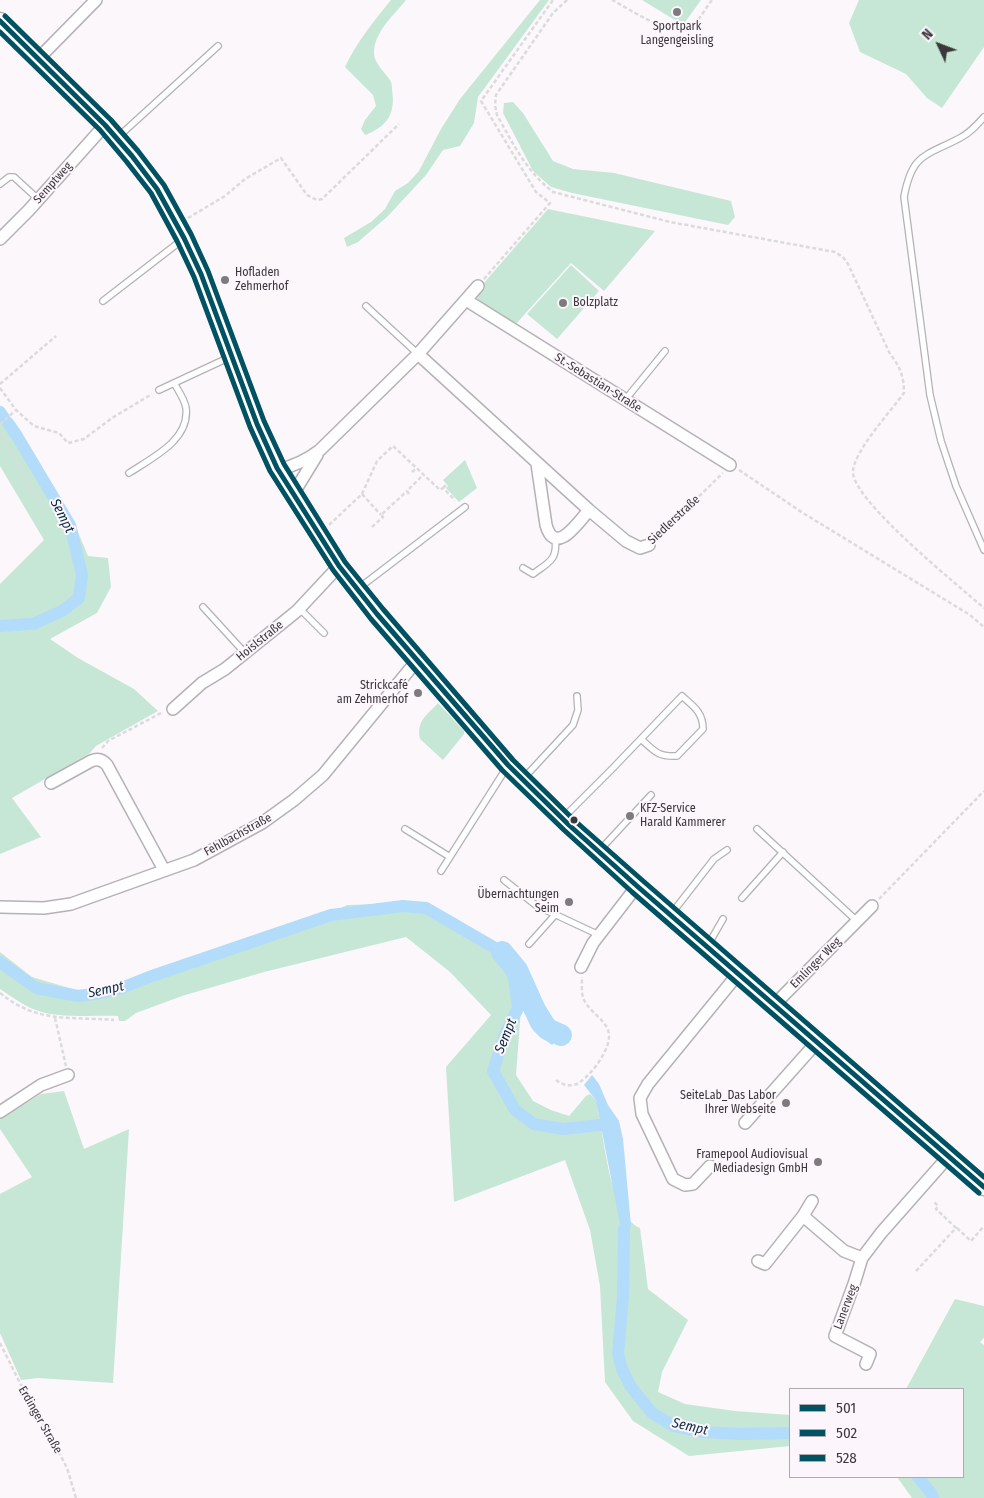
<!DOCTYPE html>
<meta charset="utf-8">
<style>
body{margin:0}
#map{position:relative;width:984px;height:1498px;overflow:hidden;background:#fbf7fb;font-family:"Fira Sans Condensed",sans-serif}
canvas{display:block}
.legend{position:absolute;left:789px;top:1388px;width:175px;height:90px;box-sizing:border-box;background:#fcf6fc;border:1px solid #aeaaae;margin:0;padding:6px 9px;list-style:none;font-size:15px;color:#3a383a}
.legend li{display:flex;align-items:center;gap:10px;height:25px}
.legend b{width:25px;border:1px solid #aeaaae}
.north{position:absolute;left:914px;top:20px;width:50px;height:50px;-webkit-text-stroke:4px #fcf6fc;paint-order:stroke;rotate:313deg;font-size:14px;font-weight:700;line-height:20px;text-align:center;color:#3a383a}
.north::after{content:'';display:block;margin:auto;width:18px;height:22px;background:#3a383a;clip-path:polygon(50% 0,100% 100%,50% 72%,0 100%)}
</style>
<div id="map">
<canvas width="984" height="1498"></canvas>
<ul class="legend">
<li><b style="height:6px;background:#005262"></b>501</li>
<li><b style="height:6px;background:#005262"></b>502</li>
<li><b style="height:6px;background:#005262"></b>528</li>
</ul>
<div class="north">N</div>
</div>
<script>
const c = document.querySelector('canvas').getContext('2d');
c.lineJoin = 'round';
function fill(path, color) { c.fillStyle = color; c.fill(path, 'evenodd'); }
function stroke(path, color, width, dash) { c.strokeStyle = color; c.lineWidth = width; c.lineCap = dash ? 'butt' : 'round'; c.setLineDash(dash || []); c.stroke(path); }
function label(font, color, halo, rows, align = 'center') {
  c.font = font + ' "Fira Sans Condensed",sans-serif'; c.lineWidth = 4; c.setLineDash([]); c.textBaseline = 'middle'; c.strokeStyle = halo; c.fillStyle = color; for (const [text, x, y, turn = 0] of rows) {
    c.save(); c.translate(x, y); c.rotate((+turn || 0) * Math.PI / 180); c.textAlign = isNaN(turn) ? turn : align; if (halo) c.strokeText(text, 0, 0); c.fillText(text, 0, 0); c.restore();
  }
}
fill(new Path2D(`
 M391 0H406C394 15 374 32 374 53 374 63 384 71 389 79 392 82 392 86 392 90 396 113 387 127 365 135L361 129 365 120 376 106 373 95 345 67C357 42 373 22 391 0Z
 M540 0H549L478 97 474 123 460 146 443 150 426 175 388 216 358 242 347 247 344 238 371 222 385 209 395 191 408 183 419 171 441 129 460 99Z
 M642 0H701L683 25Z
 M859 0H984V47L942 108 927 98 906 74 860 52 849 23Z
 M513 102 523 113 553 161 573 169 614 173 731 201 735 217 728 225 572 193 551 187 533 171 503 113 504 103Z
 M548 209 655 231 604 291 571 263 514 326 478 304 477 291Z
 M571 265 599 291 557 339 527 314Z
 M0 406 24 441 73 520 88 556 108 558 111 587 97 613 50 639 78 658 134 689 158 711 96 746 90 753 12 798 41 837 0 854V584L44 540 0 466Z
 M465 460 477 488 459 502 446 488 448 486 443 480Z
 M438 703 464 731V734L443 760 420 739C416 721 427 715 438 703Z
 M406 903 503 947 524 969 516 1075 533 1101 551 1110 569 1116 586 1096 590 1094 595 1099C605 1131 607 1214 640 1228L648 1289 688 1320 662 1372 658 1392 685 1404 735 1411 790 1415V1446L689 1456 633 1421 605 1382 600 1286 590 1230 565 1160 454 1202 446 1067 491 1015 450 972 406 937 264 972 182 996 136 1013 125 1021H119L118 1016C92 1015 57 1019 33 1009 21 1004 11 996 0 989V952L32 977 76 990 134 987 288 935 347 905Z
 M64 1091 84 1149 129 1129 113 1383 38 1378 21 1380 0 1333V1194L32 1177 0 1129V1119L41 1094Z
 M955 1299 984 1306V1338L980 1342 984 1345V1498H912L897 1477H963V1389H906Z`), '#c6e7d6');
fill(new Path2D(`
 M519 975 529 982 547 1016 568 1028 552 1045C546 1040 538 1036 533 1030 522 1014 523 993 519 975Z
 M592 1075 599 1084 608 1105 619 1121 623 1139 631 1225 624 1245 598 1111 595 1099 584 1085Z`), '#b2dcf9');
stroke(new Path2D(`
 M0 412 4 418
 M8 423 17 436 70 525 82 575 79 598 62 611 33 624
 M0 626 30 624
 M0 962 36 988 78 996 95 994 119 989 149 977 331 915 403 906 426 908 502 952 514 977 518 1008 505 1034 493 1071 515 1110 534 1124 563 1129 600 1125 612 1126 613 1130
 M624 1229 623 1297 618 1354 622 1369 631 1387 652 1413 674 1426 703 1432 741 1434 790 1433
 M918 1477 931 1493 933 1498`), '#b2dcf9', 12);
stroke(new Path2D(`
 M502 952 517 970 535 1010 547 1029 561 1035`), '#b2dcf9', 22);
const lane = new Path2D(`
 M984 117C977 125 970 133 960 138 926 156 912 153 904 197L930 395 941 441 956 486 984 550
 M118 137 218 46
 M0 184 9 177H14L38 199
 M103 301 182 240
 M366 306 418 354
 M159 390 230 357
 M625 400 665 351
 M129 473C152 458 190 440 186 408 185 400 178 390 174 383
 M523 568 533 574C549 562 558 560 555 538
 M359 588 465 507
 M203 607 245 653
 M299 608 324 633
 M523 779 573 725 578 710 577 696
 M564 817 613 768 682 696C693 706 703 712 703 729L677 756C658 757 654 751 641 739
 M405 829 450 857
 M757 829 857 921
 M600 850 651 795
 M441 871 507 767
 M504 880 537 906 599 935
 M742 898 783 852
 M672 913 714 859 727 850
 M529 944 555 915
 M708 945 723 919`);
const street = new Path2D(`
 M39 58 96 0
 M0 239 29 210 105 125
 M466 300 730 465
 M418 354 589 510 626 541 640 548 649 545
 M537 464 546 525C555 557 578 523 589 510
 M278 470C294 466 307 460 320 450L418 354 478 286
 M292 493 298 486 317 455
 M173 709 202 683 225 669 297 611 339 566
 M51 783 91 761C98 758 103 760 107 765L164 870
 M0 907 44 908 71 904 194 860 262 823 294 800 323 775 410 669 418 662
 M581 967 593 943 637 886
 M774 1005 872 906
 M0 1112 41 1085 68 1075
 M745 1123 817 1042
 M710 1166 693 1184 685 1185 673 1179 642 1114 640 1098 648 1084 738 974
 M803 1216 844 1251 862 1258
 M758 1261 765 1264 803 1216 812 1201
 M866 1364 870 1354 835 1336 854 1284 862 1258 881 1233 948 1157`);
const secondary = new Path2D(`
 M0 21 105 125 132 156 157 189 184 238 201 274 257 424 277 468 339 566 377 614 508 765 569 825 637 886 984 1187`);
stroke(lane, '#b5b2b5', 8);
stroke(street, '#b5b2b5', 14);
stroke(secondary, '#b5b2b5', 19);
stroke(new Path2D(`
 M567 0 553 13 496 95 495 105 497 115C513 144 527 172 553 192L670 222 835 252 843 257 848 264 890 354C900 366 904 377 904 393 891 411 853 452 853 472 853 501 959 586 984 608
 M612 0C628 8 675 40 690 28 699 21 705 9 712 0
 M188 218 225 196 245 179 281 158 307 195 317 200 322 199 399 124
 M484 279 550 203 536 192 481 101 553 0
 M0 384 56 336
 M0 388 16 410 34 426 59 433 68 443 84 439 112 418 152 394
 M0 424 16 410
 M0 434 44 511
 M739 470 803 513 970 615 984 627
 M412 472 417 468
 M443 488 447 484
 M362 494 377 461 393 446 440 490 443 488 455 500
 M409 494 407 491 423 475
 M329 525 362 494 381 515
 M372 527 383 517 381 515 407 491
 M657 537 723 473
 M102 748 108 741 163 712
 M879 899 984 791
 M0 993C38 1024 69 1016 114 1020
 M55 1018 66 1066
 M556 1080C562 1085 572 1088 580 1082 592 1074 614 1046 608 1030 603 1018 590 1012 584 1000 581 994 582 984 582 977
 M957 1228 971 1241 984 1226
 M916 1271 956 1228 936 1209 938 1206 934 1202
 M0 1343 31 1405 50 1435 67 1468 76 1498`), '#dcdbdc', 2.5, [4, 2.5]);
stroke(lane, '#fefefe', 5.5);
stroke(street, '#fefefe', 11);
stroke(secondary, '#fefefe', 16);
stroke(new Path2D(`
 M0 21 105 125 132 156 157 189 184 238 201 274 257 424 277 468 339 566 377 614 508 765 569 825 637 886 984 1187`), '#005262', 5);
stroke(new Path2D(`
 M0 32 100 130 126 161 151 193 177 241 194 277 250 427 270 471 333 570 371 619 502 770 564 830 632 892 979 1193`), '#005262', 5);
stroke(new Path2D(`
 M5 16 111 120 138 151 164 185 191 234 208 271 264 421 284 464 345 562 383 609 513 760 574 820 642 880 984 1177`), '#005262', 5);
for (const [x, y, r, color] of [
 [677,12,5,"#7e7b7e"],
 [225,280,5,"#7e7b7e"],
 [563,303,5,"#7e7b7e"],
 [418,693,5,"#7e7b7e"],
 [630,816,5,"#7e7b7e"],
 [574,820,4.5,"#3a383a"],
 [569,902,5,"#7e7b7e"],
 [786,1103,5,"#7e7b7e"],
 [818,1162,5,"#7e7b7e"]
]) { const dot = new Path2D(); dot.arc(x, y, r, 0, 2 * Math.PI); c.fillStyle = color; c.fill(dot); stroke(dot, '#fcf6fc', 2); }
label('12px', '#3a383a', '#fcf6fc', [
 ["Sportpark",677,27,"center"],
 ["Langengeisling",677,41,"center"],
 ["Hofladen",235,273,"left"],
 ["Zehmerhof",235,287,"left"],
 ["Bolzplatz",573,303,"left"],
 ["Strickcafé",408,686],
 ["am Zehmerhof",408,700],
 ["KFZ-Service",640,809,"left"],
 ["Harald Kammerer",640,823,"left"],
 ["Übernachtungen",559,895],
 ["Seim",559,909],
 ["SeiteLab_Das Labor",776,1096],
 ["Ihrer Webseite",776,1110],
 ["Framepool Audiovisual",808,1155],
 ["Mediadesign GmbH",808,1169]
], 'right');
label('12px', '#3a383a', '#fcf6fc', [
 ["Semptweg",53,183,-48],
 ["St.-Sebastian-Straße",598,383,32],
 ["Siedlerstraße",674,520,-43],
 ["Hoislstraße",260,641,-39],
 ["Fehlbachstraße",238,835,-29],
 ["Emlinger Weg",816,963,-45],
 ["Lanerweg",846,1307,-69],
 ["Erdinger Straße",40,1420,60]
]);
label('italic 14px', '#082d41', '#fcf6fc', [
 ["Sempt",62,516,63],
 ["Sempt",106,990,-12],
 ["Sempt",506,1036,-68],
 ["Sempt",690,1427,13]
]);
</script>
